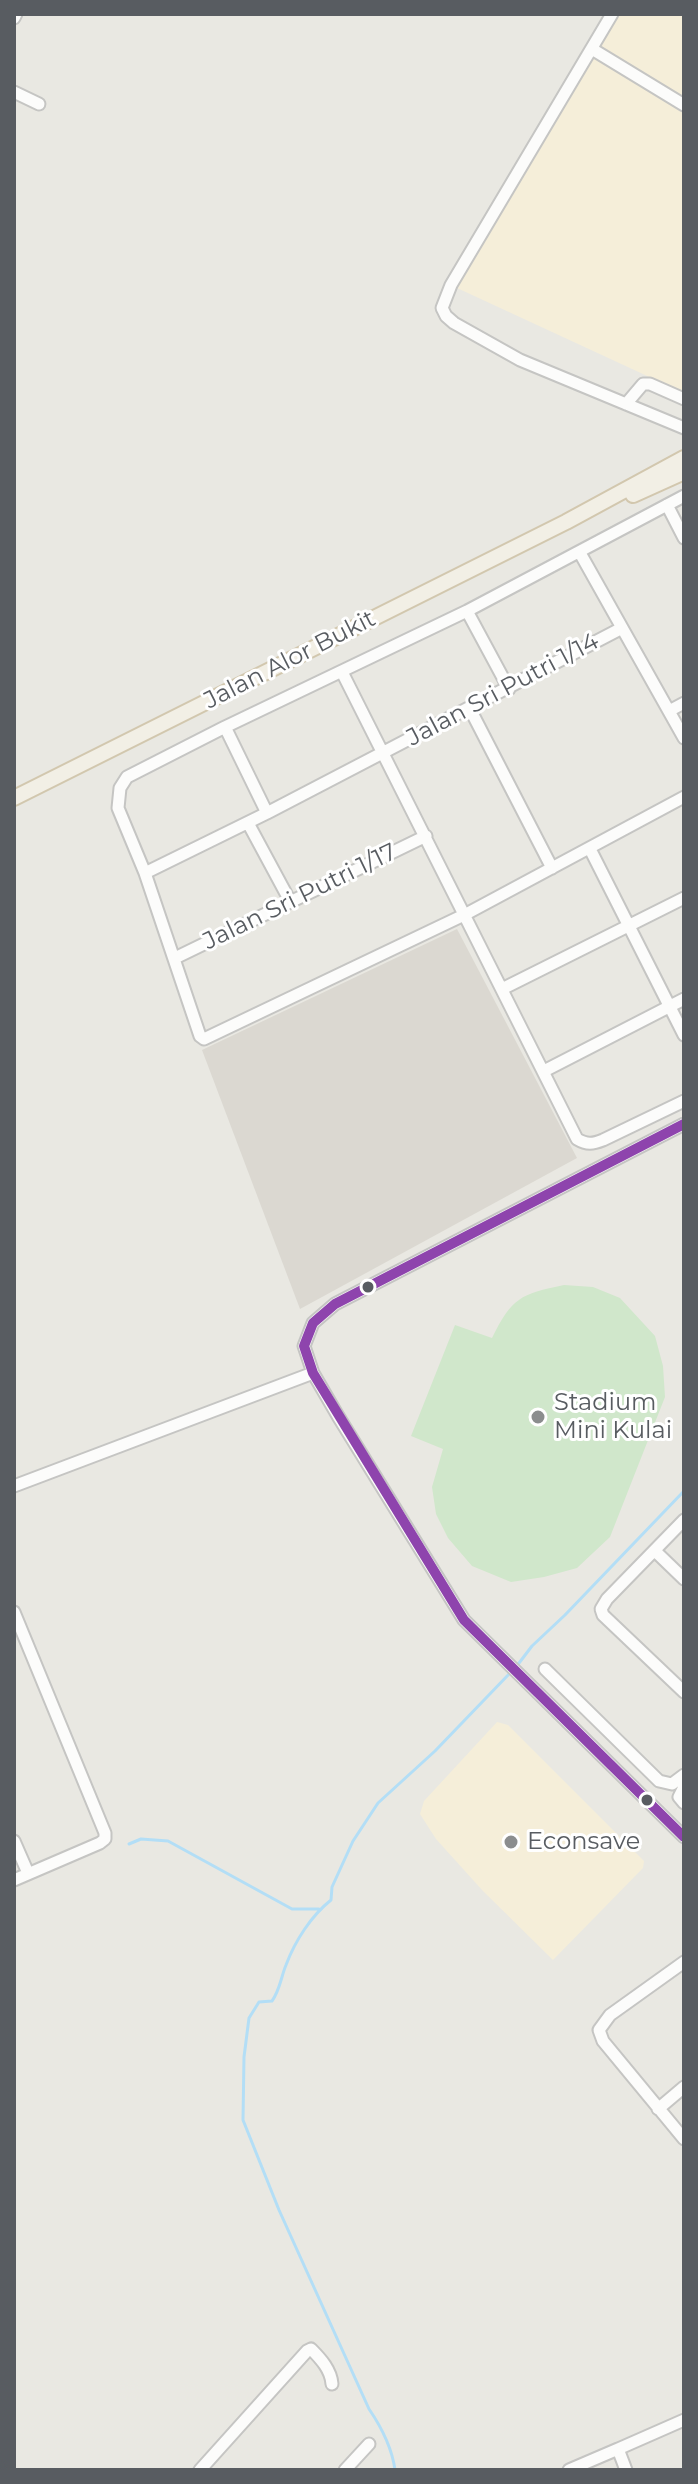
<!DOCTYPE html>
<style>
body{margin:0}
#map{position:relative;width:698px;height:2484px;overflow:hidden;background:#e9e8e2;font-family:Montserrat,sans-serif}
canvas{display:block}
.frame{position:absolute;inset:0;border:16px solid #585c61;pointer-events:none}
</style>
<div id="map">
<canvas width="698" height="2484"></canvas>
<div class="frame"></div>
</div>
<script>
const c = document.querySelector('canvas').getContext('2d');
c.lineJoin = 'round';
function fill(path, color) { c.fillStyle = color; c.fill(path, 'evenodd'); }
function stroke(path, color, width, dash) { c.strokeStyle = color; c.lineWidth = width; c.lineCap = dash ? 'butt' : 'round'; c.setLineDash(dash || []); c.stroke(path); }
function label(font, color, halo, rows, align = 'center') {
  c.font = font + ' Montserrat,sans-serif'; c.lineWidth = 6; c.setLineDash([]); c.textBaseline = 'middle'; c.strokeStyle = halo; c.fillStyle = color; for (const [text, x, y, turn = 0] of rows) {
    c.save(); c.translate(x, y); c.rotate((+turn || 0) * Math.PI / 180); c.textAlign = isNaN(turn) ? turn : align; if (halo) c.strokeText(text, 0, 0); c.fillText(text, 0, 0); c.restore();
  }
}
fill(new Path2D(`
 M617 14H684V393L457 288 588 68Z
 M497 1722 508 1725 644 1861 643 1868 553 1960 483 1891 436 1839 420 1814 424 1801Z`), '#f5eed9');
fill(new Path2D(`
 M457 929 577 1158 300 1309 202 1050Z`), '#dbd8d1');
fill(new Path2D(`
 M564 1285 593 1287 620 1298 655 1336 663 1366 665 1397 610 1537 577 1568 544 1577 511 1582 472 1566 448 1538 436 1514 432 1487 443 1449 411 1436 455 1325 492 1338C512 1298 520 1294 564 1285Z`), '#d0e7cb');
stroke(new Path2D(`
 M516 1667 532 1646 565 1615 684 1491
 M129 1844 141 1839 168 1841 292 1909H319
 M395 2470C392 2448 382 2428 369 2409L279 2210 243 2120 244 2057 249 2018 259 2002 272 2001C280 1990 281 1977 286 1965 295 1941 311 1916 331 1900L332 1887 353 1841 378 1803 435 1751 511 1672`), '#b3def6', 3);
const minor = new Path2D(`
 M612 14 451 285 442 308 446 316 454 323 520 360 684 428
 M14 18 16 14
 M592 49 684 105
 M14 92 39 104
 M626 404 643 384H650L684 399
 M684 496 467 611 225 727 127 777 120 788 118 808 145 873 200 1036 204 1039 466 914 684 797
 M667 505 684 538
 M580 553 684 738
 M467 611 509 689
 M342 672 577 1139C587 1145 593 1144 603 1140L684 1101
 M470 709 552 868
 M669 711 684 703
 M225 727 267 813
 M248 823 290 901
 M590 849 684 1035
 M145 873 267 813 622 628
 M175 958 426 836
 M502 989 684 898
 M544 1071 684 999
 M684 1124 335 1304 313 1323 304 1346 313 1373 338 1416 464 1620 684 1837
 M14 1486 313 1373
 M684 1520 607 1599 601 1609 603 1615 684 1692
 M655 1551 684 1579
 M14 1612 105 1833V1839L100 1843 14 1880
 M545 1669 659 1781 672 1784 684 1775
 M684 1787 679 1797 684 1803
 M14 1841 28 1873
 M684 1962 610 2015 599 2030 603 2041 684 2139
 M658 2109 684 2087
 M618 2449 684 2420
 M200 2470 307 2351 311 2349C321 2359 331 2370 332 2384
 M345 2470 369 2444
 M569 2470 618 2449 626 2470`);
const major = new Path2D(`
 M633 495 684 472
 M14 798 566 522 684 458`);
stroke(minor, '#c5c5c3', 15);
stroke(major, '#d2c7ae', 18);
stroke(minor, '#fcfcfb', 11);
stroke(major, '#f2efe5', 14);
stroke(new Path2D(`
 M684 1124 335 1304 313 1323 304 1346 313 1373 464 1620 684 1837`), '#8e44ad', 10);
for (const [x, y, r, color] of [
 [368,1287,7,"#585c61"],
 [538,1417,8,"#8b8d8e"],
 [647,1800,7,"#585c61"],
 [511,1842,8,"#8b8d8e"]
]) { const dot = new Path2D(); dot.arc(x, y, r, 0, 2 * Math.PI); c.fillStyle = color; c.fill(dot); stroke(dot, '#fff', 3); }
label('24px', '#585c61', '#fff', [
 ["Jalan Alor Bukit",290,660,-27],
 ["Jalan Sri Putri 1/14",503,690,-28],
 ["Jalan Sri Putri 1/17",300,897,-26]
]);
label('24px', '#585c61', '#fff', [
 ["Stadium",554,1403],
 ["Mini Kulai",554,1431],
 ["Econsave",527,1842]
], 'left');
</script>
